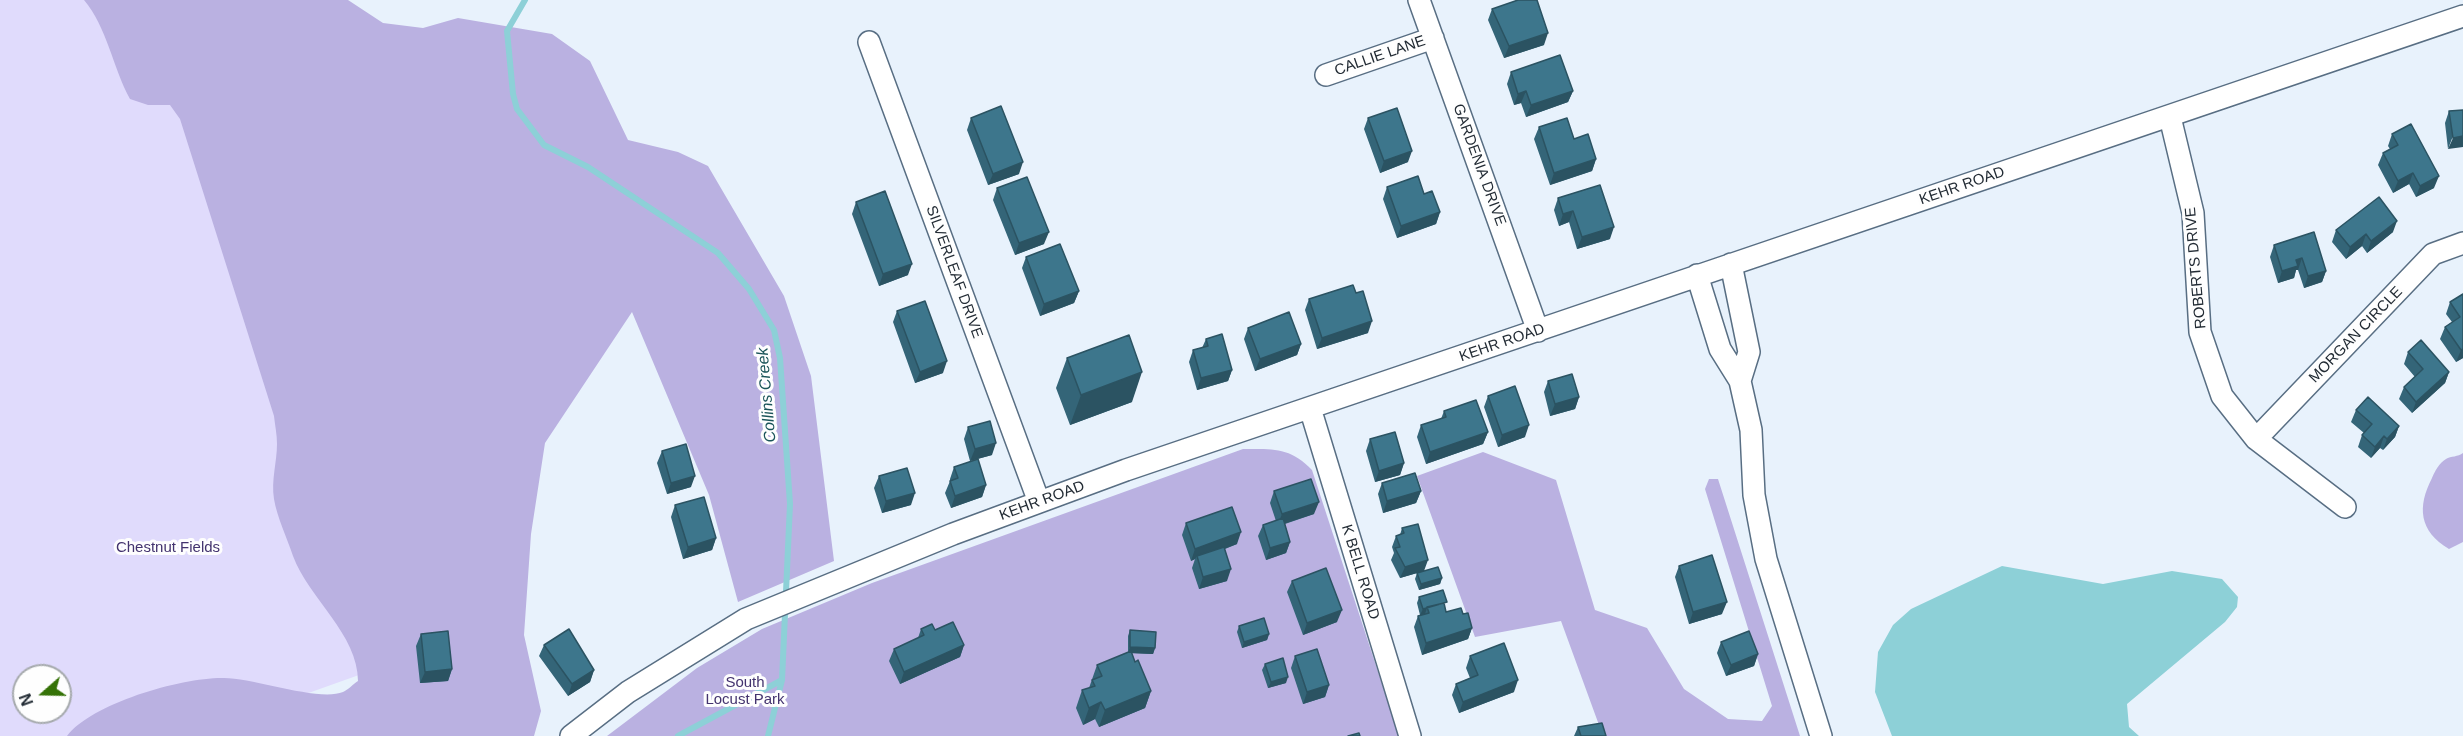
<!DOCTYPE html>
<style>
body{margin:0}
#map{position:relative;width:2463px;height:736px;overflow:hidden;background:#e8f2fc;font-family:Arial,sans-serif}
canvas{display:block}
.north{position:absolute;left:12px;top:664px;width:60px;height:60px;box-sizing:border-box;background:#fefefe;border:2px solid #a6aaad;border-radius:50%;rotate:250deg;font-size:16px;font-weight:700;line-height:24px;text-align:center;color:#222b34}
.north::after{content:'';display:block;margin:auto;width:21px;height:27px;background:#357207;clip-path:polygon(50% 0,100% 100%,50% 72%,0 100%)}
</style>
<div id="map">
<canvas width="2463" height="736"></canvas>
<div class="north">N</div>
</div>
<script>
const c = document.querySelector('canvas').getContext('2d');
c.lineJoin = 'round';
function fill(path, color) { c.fillStyle = color; c.fill(path, 'evenodd'); }
function stroke(path, color, width, dash) { c.strokeStyle = color; c.lineWidth = width; c.lineCap = dash ? 'butt' : 'round'; c.setLineDash(dash || []); c.stroke(path); }
function label(font, color, halo, rows, align = 'center') {
  c.font = font + ' Arial,sans-serif'; c.lineWidth = 6; c.setLineDash([]); c.textBaseline = 'middle'; c.strokeStyle = halo; c.fillStyle = color; for (const [text, x, y, turn = 0] of rows) {
    c.save(); c.translate(x, y); c.rotate((+turn || 0) * Math.PI / 180); c.textAlign = isNaN(turn) ? turn : align; if (halo) c.strokeText(text, 0, 0); c.fillText(text, 0, 0); c.restore();
  }
}
fill(new Path2D(`
 M0 0H153L387 665 188 736H0ZM24 676H60V712H24Z`), '#e0dbfc');
fill(new Path2D(`
 M84 0H348L383 23 423 28 458 18 552 34 590 61 628 140 678 152 708 166 784 296 811 376 834 561 738 602 709 495 632 312 545 443 531 534 524 635 541 711 534 736H67C92 703 183 677 224 678 254 678 319 702 343 692 348 690 353 684 358 681 358 634 309 599 293 556 287 538 277 517 274 499 271 480 277 462 277 444 277 435 275 425 274 416L180 119 170 105H148L130 99C113 68 107 27 84 0Z
 M1243 449C1273 449 1290 447 1312 470L1399 736H607L697 668 762 629 872 583Z
 M1483 452 1556 480 1595 610 1647 628 1684 689 1728 719 1762 721 1772 706 1705 489 1709 479H1718L1800 736H1603L1561 621 1475 637 1417 476Z
 M2463 453V542L2449 549C2419 531 2417 507 2432 478 2435 471 2439 463 2446 459 2451 456 2458 457 2463 453Z`), '#bab1e1');
fill(new Path2D(`
 M2002 566 2103 584 2172 571 2222 579 2238 597 2237 607 2225 622 2127 704 2129 727 2139 736H1892L1875 692 1878 652 1893 625 1911 609Z`), '#8dd0d7');
stroke(new Path2D(`
 M525 0 507 31 513 94 517 109 544 145 588 167 718 253 749 289 774 330 780 358 790 504 782 680 768 736
 M678 736 782 680`), '#8dd0d7', 6);
const minor = new Path2D(`
 M1419 0 1538 331
 M869 42 1039 502
 M1326 75 1433 38
 M2170 117 2193 213 2200 332 2222 396 2256 439 2345 507
 M1731 264 1749 352 1740 381
 M1697 275 1720 349 1740 381 1751 430 1754 495 1766 559 1821 736
 M1310 408 1410 736
 M2256 439 2433 254 2463 243
 M571 736 628 692 746 619 953 534 1126 470 2463 16`);
stroke(minor, '#586e83', 24);
stroke(minor, '#fff', 21);
fill(new Path2D(`
 M1492 9 1544 45 1504 58 1488 20Z
 M1511 72 1573 91 1568 102 1526 117 1521 103 1514 105 1507 84Z
 M2463 110 2448 149 2445 123 2449 111Z
 M971 118 1019 174 988 185 967 130Z
 M1368 118 1408 162 1380 173 1364 129Z
 M1539 127 1574 139 1596 159 1592 171 1550 185 1534 139Z
 M2392 134 2434 188 2416 197 2409 184 2393 193 2378 165 2383 153 2390 149 2388 146Z
 M1387 187 1424 194 1440 212 1436 224 1397 238 1383 199Z
 M997 188 1044 244 1015 255 993 200Z
 M1558 198 1610 239 1577 249 1569 222 1559 226 1554 210Z
 M856 202 908 275 879 286 852 214Z
 M2336 230 2393 232 2367 253 2362 246 2346 259 2332 242Z
 M2314 232 2326 271 2322 282 2304 288 2298 270H2296L2294 278 2278 283 2270 257 2274 245Z
 M1026 257 1079 291 1074 303 1040 316 1022 268Z
 M2463 294V358L2456 362 2440 339 2445 327 2452 322 2446 314 2450 302Z
 M1309 299 1368 333 1317 349 1305 310Z
 M897 311 943 373 915 383 893 322Z
 M1248 328 1301 344 1297 355 1255 371 1244 339Z
 M1206 339 1232 370 1228 381 1197 390 1189 362 1193 350 1202 348Z
 M2408 352 2449 372 2445 383 2412 413 2399 399 2404 387 2415 377 2404 364Z
 M1067 358 1132 402 1070 425 1056 388Z
 M1548 381 1579 397 1575 409 1550 416 1544 392Z
 M1488 396 1525 437 1498 447 1484 407Z
 M2356 410 2399 426 2395 437 2383 450 2380 448 2371 458 2358 447 2362 435 2364 433 2351 422Z
 M1444 411 1488 432 1483 444 1426 464 1417 437 1421 425 1441 419Z
 M968 427 992 455 970 461 964 439Z
 M1370 439 1404 463 1400 475 1375 482 1366 451Z
 M662 451 691 487 667 494 657 463Z
 M954 467 986 485 982 497 951 508 945 493 950 481V479Z
 M879 476 911 505 882 513 874 488Z
 M1382 483 1421 491 1416 503 1383 513 1378 494Z
 M1274 491 1314 514 1285 524 1290 542 1286 553 1266 560 1258 536 1263 525 1276 521 1270 503Z
 M675 505 716 538 712 550 683 559 671 517Z
 M1186 523 1237 544 1225 549 1227 581 1199 589 1192 568 1195 559 1191 561 1182 535Z
 M1402 528 1424 571 1442 578 1440 584 1419 590 1415 579 1417 573 1400 578 1391 560 1394 553 1392 547 1396 536 1400 535Z
 M1679 566 1722 614 1689 624 1675 577Z
 M1292 581 1337 622 1303 635 1287 592Z
 M1419 597 1445 607 1446 612 1463 614 1472 628 1468 639 1422 655 1414 627 1418 616 1420 615 1417 603Z
 M1239 626 1269 634 1267 640 1242 648 1237 632Z
 M921 629 935 630 964 645 960 657 900 684 889 661 894 649 918 638Z
 M1130 630 1155 648 1153 654 1132 653 1135 662 1151 691 1145 708 1099 727 1095 719 1083 725 1076 708 1082 690 1089 688 1097 665 1128 653V636Z
 M421 634 452 669 448 681 420 683 416 646Z
 M1721 642 1758 654 1754 666 1726 676 1717 653Z
 M544 645 594 670 590 682 568 696 539 656Z
 M1295 656 1329 685 1325 697 1303 704 1291 668Z
 M1470 656 1514 692 1459 713 1452 695 1456 684 1470 678 1466 668Z
 M1265 664 1286 683 1268 688 1262 670Z
 M1578 727 1606 736H1574Z`), '#346578');
fill(new Path2D(`
 M1548 33 1544 45 1504 58 1509 46Z
 M1526 91 1521 103 1514 105 1518 94Z
 M1573 91 1568 102 1526 117 1531 105Z
 M2463 136V147L2448 149 2453 138Z
 M1412 151 1408 162 1380 173 1384 161Z
 M1596 159 1592 171 1550 185 1554 173Z
 M1023 162 1019 174 988 185 993 174Z
 M2413 173 2409 184 2393 193 2398 181Z
 M2439 176 2434 188 2416 197 2420 186Z
 M1573 211 1569 222 1559 226 1563 214Z
 M1440 212 1436 224 1397 238 1401 226Z
 M2397 221 2393 232 2367 253 2371 241Z
 M1614 227 1610 239 1577 249 1582 237Z
 M1049 232 1044 244 1015 255 1019 243Z
 M2366 234 2362 246 2346 259 2350 247Z
 M2302 258 2298 270H2296L2294 278 2278 283 2282 271 2296 260Z
 M912 264 908 275 879 286 883 274Z
 M2326 271 2322 282 2304 288 2308 276Z
 M1079 291 1074 303 1040 316 1044 304Z
 M1372 321 1368 333 1317 349 1322 338Z
 M1301 344 1297 355 1255 371 1260 359Z
 M2463 349V358L2456 362 2461 350Z
 M947 361 943 373 915 383 920 372Z
 M1232 370 1228 381 1197 390 1201 378Z
 M1142 372 1132 402 1070 425 1081 395Z
 M2449 372 2445 383 2412 413 2416 402Z
 M1579 397 1575 409 1550 416 1555 404Z
 M1529 425 1525 437 1498 447 1502 435Z
 M2399 426 2395 437 2383 450 2387 439Z
 M1488 432 1483 444 1426 464 1430 452Z
 M2384 436 2380 448 2371 458 2375 447Z
 M996 443 992 455 970 461 975 449Z
 M1404 463 1400 475 1375 482 1379 471Z
 M695 476 691 487 667 494 671 483Z
 M986 485 982 497 951 508 955 496Z
 M1421 491 1416 503 1383 513 1387 501Z
 M915 493 911 505 882 513 886 501Z
 M1319 502 1314 514 1277 526 1282 514Z
 M1241 532 1237 544 1197 559V556L1195 559 1191 561 1195 549Z
 M716 538 712 550 683 559 688 547Z
 M1290 542 1286 553 1266 560 1270 548Z
 M1428 560 1424 571 1400 578 1405 567Z
 M1231 569 1227 581 1199 589 1203 577Z
 M1442 578 1440 584 1419 590 1421 584Z
 M1727 602 1722 614 1689 624 1693 612Z
 M1427 608 1425 614 1420 615 1423 609Z
 M1342 610 1337 622 1303 635 1307 623Z
 M1472 628 1468 639 1422 655 1426 643Z
 M1269 634 1267 640 1242 648 1244 642Z
 M964 645 960 657 900 684 904 672Z
 M1130 647 1155 648 1153 654 1128 653Z
 M1758 654 1754 666 1726 676 1731 665Z
 M452 669 448 681 420 683 425 672Z
 M594 670 590 682 568 696 572 684Z
 M1288 677 1286 683 1268 688 1271 682Z
 M1518 680 1514 692 1459 713 1463 702Z
 M1329 685 1325 697 1303 704 1307 692Z
 M1151 691 1145 708 1099 727 1105 710Z
 M1101 702 1095 719 1083 725 1089 708Z`), '#2b5362');
const building = new Path2D(`
 M1518 0H1537L1548 33 1509 46 1492 9Z
 M1560 55 1573 91 1531 105 1526 91 1518 94 1511 72Z
 M1001 106 1023 162 993 174 971 118Z
 M1397 108 1412 151 1384 161 1368 118Z
 M2463 110V136L2453 138 2449 111Z
 M1567 118 1574 139 1588 134 1596 159 1554 173 1539 127Z
 M2411 124 2439 176 2420 186 2413 173 2398 181 2383 153 2398 145 2392 134Z
 M1418 176 1424 194 1432 191 1440 212 1401 226 1387 187Z
 M1027 177 1049 232 1019 243 997 188Z
 M1600 185 1614 227 1582 237 1573 211 1563 214 1558 198Z
 M885 191 912 264 883 274 856 202Z
 M2379 197 2397 221 2371 241 2366 234 2350 247 2336 230Z
 M2314 232 2326 271 2308 276 2302 258 2296 260 2298 266 2282 271 2274 245Z
 M1060 244 1079 291 1044 304 1026 257Z
 M1353 285 1356 293 1363 291 1372 321 1322 338 1309 299Z
 M2463 294V349L2461 350 2445 327 2460 317 2450 302Z
 M925 301 947 361 920 372 897 311Z
 M1289 312 1301 344 1260 359 1248 328Z
 M1222 334 1232 370 1201 378 1193 350 1208 346 1206 339Z
 M1129 335 1142 372 1081 395 1067 358Z
 M2421 340 2449 372 2416 402 2404 387 2423 369 2408 352Z
 M1572 374 1579 397 1555 404 1548 381Z
 M1515 386 1529 425 1502 435 1488 396Z
 M2368 397 2399 426 2387 439 2384 436 2375 447 2362 435 2372 424 2356 410Z
 M1476 400 1488 432 1430 452 1421 425 1446 417 1444 411Z
 M990 421 996 443 975 449 968 427Z
 M1395 432 1404 463 1379 471 1370 439Z
 M686 444 695 476 671 483 662 451Z
 M978 459 986 485 955 496 950 481 958 478 954 467Z
 M907 468 915 493 886 501 879 476Z
 M1415 473 1421 491 1387 501 1382 483Z
 M1311 479 1319 502 1282 514 1274 491Z
 M704 497 716 538 688 547 675 505Z
 M1232 507 1241 532 1195 549 1186 523Z
 M1283 518 1290 542 1270 548 1263 525Z
 M1418 524 1428 560 1405 567 1395 548 1400 547 1396 536 1404 533 1402 528Z
 M1224 547 1231 569 1203 577 1197 556Z
 M1712 555 1727 602 1693 612 1679 566Z
 M1438 567 1442 578 1421 584 1417 573Z
 M1326 568 1342 610 1307 623 1292 581Z
 M1443 590 1447 602 1423 609 1419 597Z
 M1444 603 1446 612 1461 608 1463 614 1468 613 1472 628 1426 643 1418 616 1429 613 1427 607Z
 M1264 618 1269 634 1244 642 1239 626Z
 M953 622 964 645 904 672 894 649 924 635 921 629 932 624 935 630Z
 M569 629 594 670 572 684 544 645Z
 M1130 630 1156 632 1155 648 1130 647Z
 M448 631 452 669 425 672 421 634Z
 M1749 631 1758 654 1731 665 1721 642Z
 M1504 643 1518 680 1463 702 1456 684 1478 675 1470 656Z
 M1317 649 1329 685 1307 692 1295 656Z
 M1131 651 1135 662 1138 660 1151 691 1105 710 1101 702 1089 708 1082 690 1095 686 1092 680 1102 676 1097 665Z
 M1283 658 1288 677 1271 682 1265 664Z
 M1602 723 1606 736H1581L1578 727Z
 M1359 733 1360 736H1348Z`);
fill(building, '#3d768c');
stroke(building, '#2b5362', 1.5);
label('15px', '#222b34', '#fefefe', [
 ["CALLIE LANE",1380,56,-19],
 ["GARDENIA DRIVE",1479,165,70],
 ["KEHR ROAD",1962,186,-19],
 ["ROBERTS DRIVE",2196,268,-95],
 ["SILVERLEAF DRIVE",954,272,70],
 ["MORGAN CIRCLE",2356,335,-46],
 ["KEHR ROAD",1502,343,-19],
 ["KEHR ROAD",1042,501,-20],
 ["K BELL ROAD",1360,572,73]
]);
label('15px', '#43336e', '#fefefe', [
 ["Chestnut Fields",168,548],
 ["South",745,683],
 ["Locust Park",745,700]
]);
label('italic 16px', '#1a5459', '#fefefe', [
 ["Collins Creek",767,395,-95]
]);
</script>
